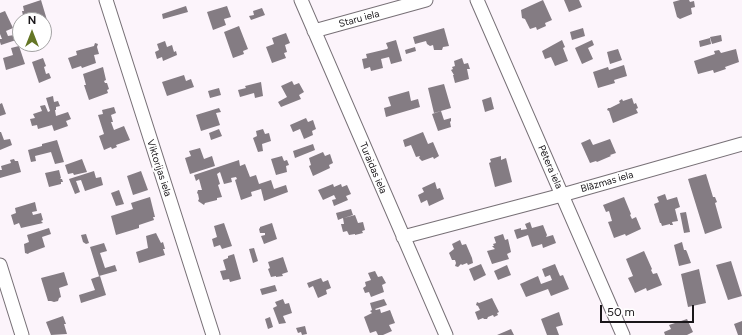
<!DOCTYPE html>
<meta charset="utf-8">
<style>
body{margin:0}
#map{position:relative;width:742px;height:335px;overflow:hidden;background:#fcf4fb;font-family:Figtree,sans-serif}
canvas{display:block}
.north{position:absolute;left:12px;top:12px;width:40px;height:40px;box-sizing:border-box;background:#fff;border:1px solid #a3a2a3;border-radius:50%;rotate:0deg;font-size:11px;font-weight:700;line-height:16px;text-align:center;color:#1a171a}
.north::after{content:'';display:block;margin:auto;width:14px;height:18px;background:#647625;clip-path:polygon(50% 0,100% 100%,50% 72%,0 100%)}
.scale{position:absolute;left:600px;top:305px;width:94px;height:18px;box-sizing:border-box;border:2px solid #1a171a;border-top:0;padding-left:5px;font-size:12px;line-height:14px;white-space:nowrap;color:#1a171a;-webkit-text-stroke:3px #fff;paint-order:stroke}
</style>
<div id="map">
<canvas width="742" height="335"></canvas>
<div class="north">N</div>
<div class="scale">50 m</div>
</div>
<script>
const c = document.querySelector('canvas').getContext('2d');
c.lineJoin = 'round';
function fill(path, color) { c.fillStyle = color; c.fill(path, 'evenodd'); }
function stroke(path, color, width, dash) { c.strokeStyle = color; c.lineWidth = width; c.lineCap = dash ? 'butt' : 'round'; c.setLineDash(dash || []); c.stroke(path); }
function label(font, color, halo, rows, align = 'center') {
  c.font = font + ' Figtree,sans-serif'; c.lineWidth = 4; c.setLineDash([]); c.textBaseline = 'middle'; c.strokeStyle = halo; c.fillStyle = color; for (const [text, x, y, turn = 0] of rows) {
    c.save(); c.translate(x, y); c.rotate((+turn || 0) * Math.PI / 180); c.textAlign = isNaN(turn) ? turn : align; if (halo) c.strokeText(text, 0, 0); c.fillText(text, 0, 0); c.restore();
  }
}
fill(new Path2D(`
 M41 0 47 20H24L22 11H24L23 6Z
 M543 0 552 20 545 23 546 26 537 30 536 27 530 29 525 19 522 18 521 10Z
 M564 0H579L582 7 569 12Z
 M680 0H689L690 2 694 1 695 7 691 8 692 14 680 19 677 17 673 2Z
 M186 6 188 12 163 19 162 14Z
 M227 6 231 17 224 19 226 25 213 30 207 12Z
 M262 8 265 15 251 20 249 16 254 15 253 11Z
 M5 11 13 28 6 31 8 36 14 35 16 40 1 45 0 42V39H2L0 34V13Z
 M239 26 248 49 243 51 244 54 233 58 224 32Z
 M444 28 449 46 443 47 442 50H434L433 45 430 46 427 44 426 41 415 44 413 37Z
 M583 28 585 36 572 40 570 32Z
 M286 33 290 43 285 45 287 52 284 53 286 58 272 63 266 47 274 44 272 38Z
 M721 35 722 41 712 44 710 37Z
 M710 38 711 44 700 47 699 41Z
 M396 40 402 61 391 64 389 57 381 59 383 68 371 71 370 67 364 69 362 59 367 58 366 54 387 49 388 48 386 43Z
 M562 40 565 47 563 48 568 61 555 66 551 57 545 59 542 51Z
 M592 40 594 45 588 48 593 59 582 64 575 48Z
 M165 41 167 47 172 45 174 52 176 51 177 55 163 61 162 57 157 59 155 52 159 50 157 44Z
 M95 43 98 44 97 47 99 54 94 55 96 63 82 68 81 66 72 69 68 58 77 55 76 51 94 46Z
 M19 46 25 64 6 70 3 58 13 55 11 48Z
 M415 47 416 51 406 54 405 50Z
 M618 49 622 60 610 64 607 52Z
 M736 49 739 62 725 67 726 69 714 73 713 70 698 74 694 61 715 54 714 51 719 50 721 53Z
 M43 58 46 66 44 67 46 74 49 73 51 78 39 83 32 62Z
 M462 58 464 64 468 63 470 69H467L469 79 455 83 453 75H454L451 70 453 69 452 67 455 66 454 61Z
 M624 65 627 76 614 80 615 83 598 88 593 72 608 67 609 70Z
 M103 67 106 80 104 81 105 83H107L109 89 107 90 108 93 89 100 84 85H86L83 74Z
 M184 75 186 81 191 79 194 87 167 96 162 82Z
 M292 81 294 85 299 83 304 92 299 95 301 99 281 107 278 102 287 97 281 86Z
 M261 82 263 96 255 98 254 93 240 97 238 90 246 88 245 86Z
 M444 84 451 108 434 113 428 88Z
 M219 88 221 95 210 98 208 91Z
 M409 91 411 101 418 99 420 107 386 117 384 108 391 106 388 97Z
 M53 96 54 102 58 101 60 106 56 107V110H55L56 116 68 112 71 119 66 121 68 126 54 131 52 125 38 129 37 125 32 126 30 119 35 118 33 114 42 111 40 106 45 105 48 112 50 111 46 98Z
 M491 97 494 109 485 112 482 100Z
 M632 98 634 104 636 103 638 108 636 109 638 113 613 123 609 111 607 110 608 108H610L620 103 619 101 622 99 623 101Z
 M2 103 6 114 0 116V104Z
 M114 107 116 113 111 115 113 122H111L114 130 124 126 130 140 116 145 117 147 112 149 111 147 104 150 99 136 104 134 98 115 103 114 102 110Z
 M219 108 221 112 216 113 220 125 201 131 196 115Z
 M441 111 444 120 451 118V121L450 122 451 127 438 131 432 114Z
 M306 118 308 122 313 120 316 129 312 131 313 135 304 139 300 129 293 132 290 125Z
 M219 129 222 136 211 140 209 133Z
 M263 129 265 134 269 133 271 141 262 144 263 151 258 152 253 138 257 136 256 131Z
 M0 132H1L4 140 10 139 12 145 0 150Z
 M423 132 428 144 433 142 439 156 434 159 433 157 422 161 419 158 420 156 416 157 411 145 405 147 403 140Z
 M590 139 593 145 610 139 616 153 610 155 611 156 597 162 596 161 590 163 581 143Z
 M57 140 64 162 55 164 51 152 35 156 36 161 31 162 28 150 42 146V144Z
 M313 144 315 150 295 158 293 151Z
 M200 148 204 159 212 156 215 166 190 174 185 158 191 156 189 151Z
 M323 152 325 156 330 154 333 163 329 165 330 168 313 176 309 166 311 165 309 158Z
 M282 156 284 161 287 160 289 165 286 166 287 172 276 175 271 159Z
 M501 156V160L506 158 512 182 495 187 489 163 491 162 490 159Z
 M14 159 15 161H18L21 172 0 178V170H2L1 166 11 163 10 160Z
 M82 159 87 172 74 175 73 173 68 174 65 165Z
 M239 160 240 166 245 164 250 177 256 175 259 184 271 180 274 189 286 185 288 192 264 201 261 189 251 192 252 196 241 200 235 180 237 179 236 177 231 178 232 182 224 184 220 172 217 174 220 184 218 185 222 197 217 198V200L205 203 204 205 198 201 199 199 198 194 197 193 198 190H202L199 179 196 181 194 175Z
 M59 170 61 178 60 179H62L63 182H61V184L49 187 45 173Z
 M94 171 96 178 101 177 103 185 85 191 81 180 76 181 80 192 75 194 69 179Z
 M141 171 148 190 133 195 127 176Z
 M706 174 713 197H715L717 202 715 203 722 228 705 234 688 179Z
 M435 182 437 189 440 188 444 199 429 206 427 200 421 203 418 195 424 192 422 188Z
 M333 184 334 187 341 184 342 187 347 185 351 194 346 196 348 200 334 206 332 200 336 199 334 195 323 200 318 190Z
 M119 190 124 204 116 206 111 193Z
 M665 194 667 200 677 197 680 207 675 209 678 221 672 222 673 225H670V224L662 226 661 223H660L654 204 659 202 657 197Z
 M150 197 155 217H153L154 220 139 225V228L116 235 111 216 133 209 131 203Z
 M624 197 631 214 630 215 632 219 636 217 641 229 626 236 625 234 614 238 608 222 612 221 609 211 606 212 603 205Z
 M35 202 37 211 32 212 33 215 41 213 43 220 41 221 43 223 21 228 19 223 14 225 11 215 16 213 15 208Z
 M351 209 353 215 344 218 355 215 358 223 363 222 365 230 362 231 363 233 355 235V234L349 235 347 231 343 232 341 224H344L343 218 338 220 336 213Z
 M686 212 690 232 684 233 680 213Z
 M530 222 532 228 543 225 547 235 546 237 553 235 556 243 543 248 542 244 532 247 528 235 517 239 514 230 521 228V230L527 229 525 224Z
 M224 223 232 246 222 249 220 245 214 247 212 239 217 237 214 226Z
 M272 223 277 239 264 244 261 236 265 235V233H260L259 229 260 228V227Z
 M49 228 51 234 42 237 45 247 29 253 28 254 25 253 24 244 29 242 27 235Z
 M156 233 161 243 163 242 165 249H163L165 255 139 263 136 252 148 248 146 236Z
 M86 234 89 243 86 244 83 242 81 235Z
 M503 234 505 240 508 239 511 252 507 254 509 259 492 264 487 251 495 249 492 246H494L493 244 496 243 494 237Z
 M460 240 462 245 466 244 472 258 473 263 468 265 467 263 462 265 461 264 458 267 455 266 456 263 455 260H452L449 253 454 249 452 244Z
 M682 242 684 250H686L687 252 691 263 679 266 674 245Z
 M104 243 107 251 100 253 105 268 115 265 117 271 99 276 90 247Z
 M254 248 258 261 253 263 249 249Z
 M644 251 652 269 651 270 653 274 657 273 662 285 647 291 646 288 635 293 628 278 633 276 626 259Z
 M234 254 241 279 230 282 229 279 223 280 220 271 226 270 223 260 228 258V256Z
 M283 257 288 272 282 274 283 276 276 277V276L271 277 268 269 270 268 268 262Z
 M731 261 742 296 728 300 716 265Z
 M481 264 486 275 474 281 469 269Z
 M555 264 560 276 563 275 569 289 551 296 548 289 526 297 520 284 538 276 541 284 552 280 550 275 545 277 542 269Z
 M507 265 511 275 498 280 494 271Z
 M699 269 706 303 688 307 681 274Z
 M375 271 378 277 382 276 386 283 382 285 384 292 371 297 369 292 365 293 363 288 366 286 365 282 371 280 368 273Z
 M64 272 68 285 59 288 61 297 59 298 58 301 54 302 51 301H48L41 278Z
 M100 276 106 295 81 303 79 295 95 290 91 279Z
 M321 278 323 282 328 280 331 288 326 290 327 294 318 298 313 286 309 288 307 283Z
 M275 285 277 291 262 295 260 289Z
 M492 298 499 312 497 313 498 315 494 317 493 315 488 317 487 319H484L483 318 478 320 475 312 480 310 478 306 476 305 477 302 479 303Z
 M283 299 285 304 289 303 292 313 283 316 286 323 279 324 273 308 277 306 275 302Z
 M384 299 387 305 375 309 376 310 380 309 381 313 390 310 395 323 389 325 392 331 383 335H378L376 331 370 333 364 317 372 313 370 311 372 310 370 303Z
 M559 312 563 325 556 327 559 335H547L541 319Z
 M63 316 66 324H64L67 334 51 335 46 322Z
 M270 317 273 327 268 329 265 319Z
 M687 319 693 332 687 335H665L664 332 671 329 669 325Z
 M742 321V335H738L734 324Z
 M305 326 307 334 302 335 301 332 298 333 296 328Z
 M511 329 514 335H497Z`), '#847c83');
const minor = new Path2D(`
 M106 0 213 335
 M301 0 446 335
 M477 0 623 335
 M314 31 426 0
 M403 237 562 195 742 144
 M0 265 22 335`);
stroke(minor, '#777076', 15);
stroke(minor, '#fff', 13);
label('10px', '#1a171a', '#fff', [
 ["Staru iela",359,19,-15],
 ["Pētera iela",550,167,66],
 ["Viktorijas iela",159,168,72],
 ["Turaidas iela",373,168,67],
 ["Blāzmas iela",607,182,-16]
]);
</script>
